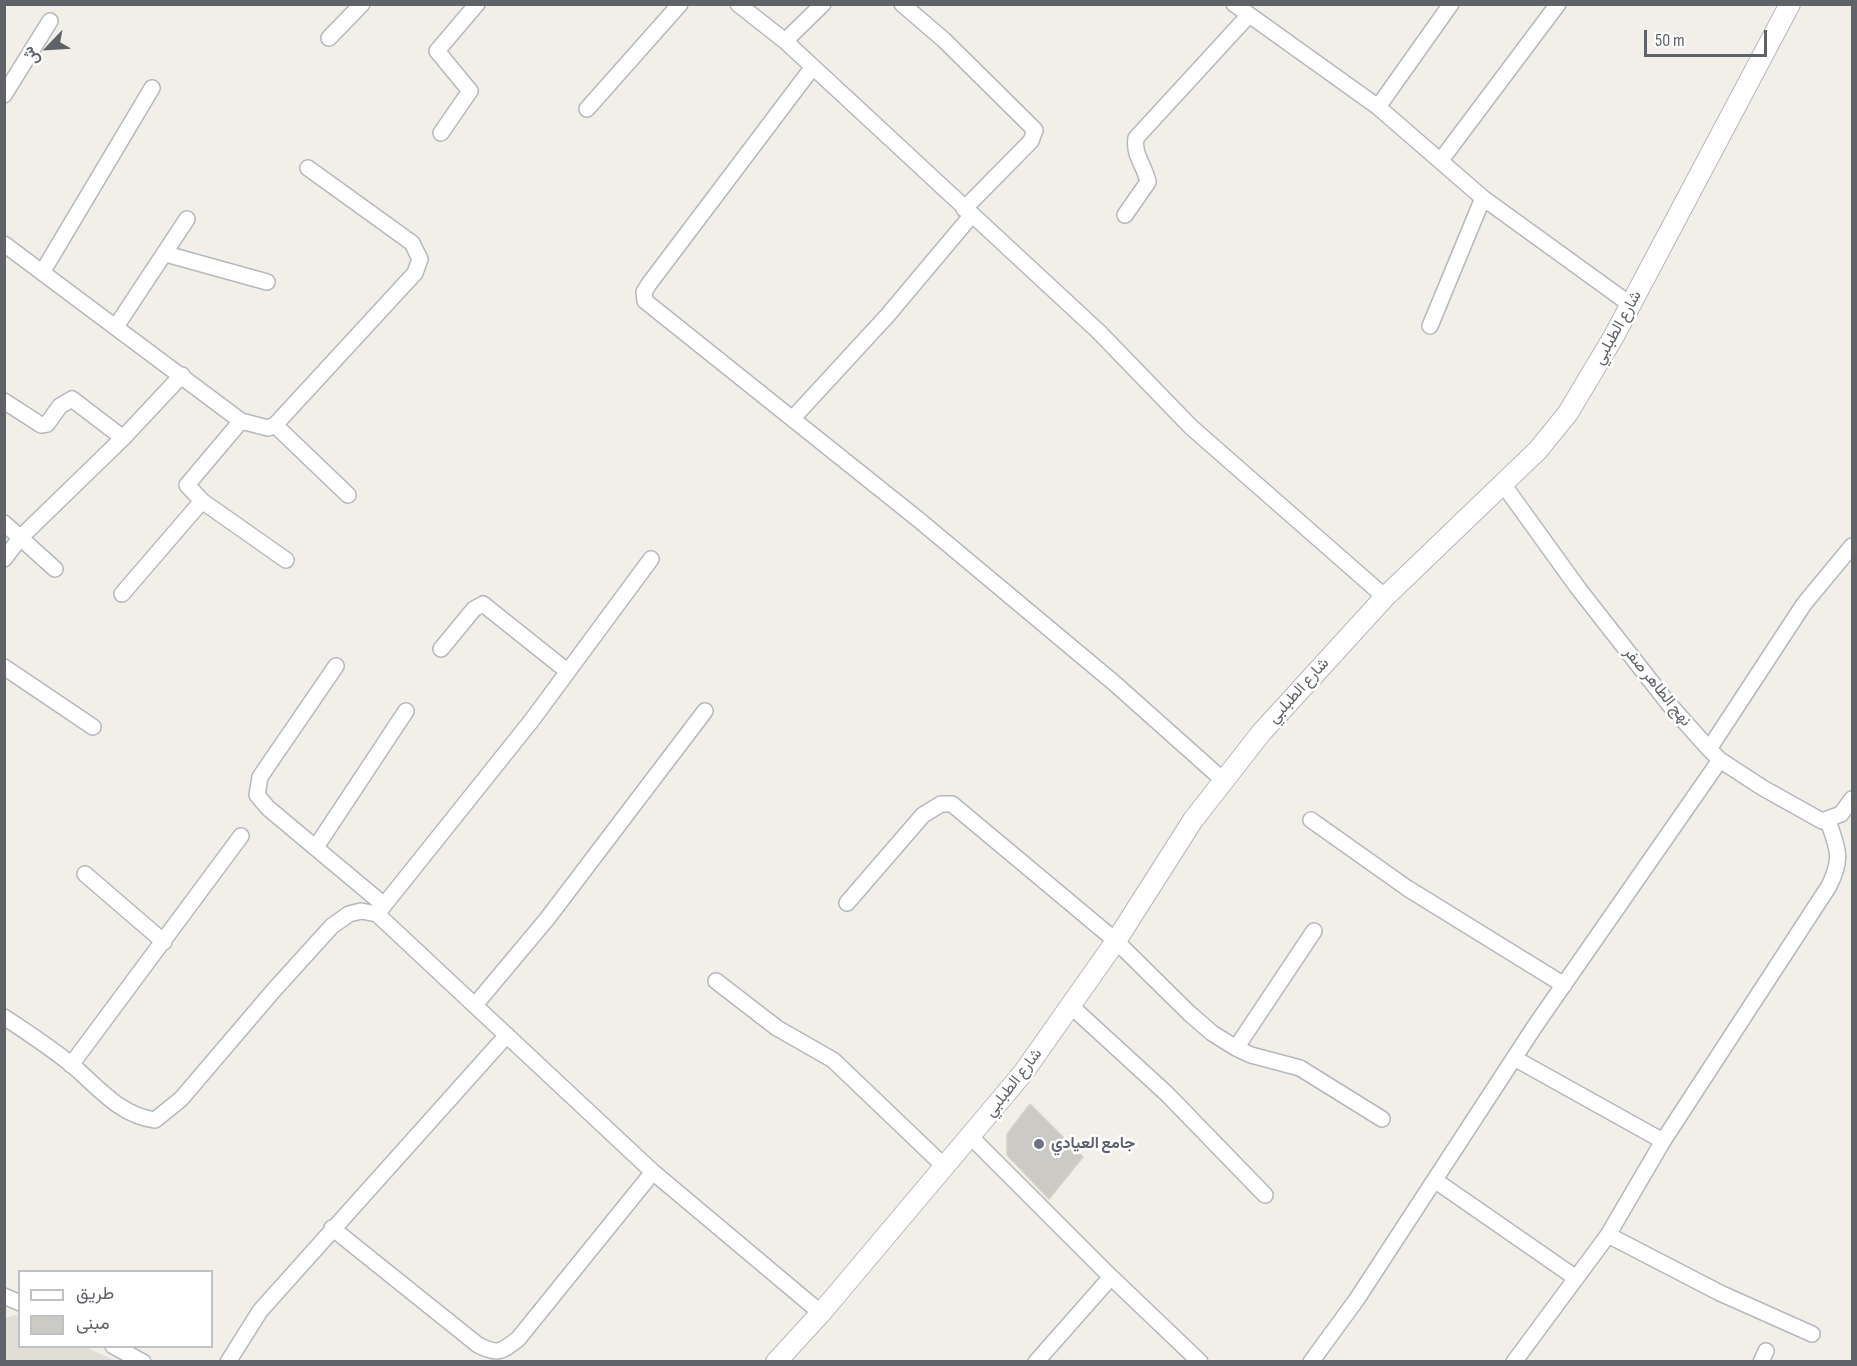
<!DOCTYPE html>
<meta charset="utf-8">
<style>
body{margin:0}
#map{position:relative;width:1857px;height:1366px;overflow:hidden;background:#f1efe8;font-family:"Sofia Sans Condensed",Vazirmatn,sans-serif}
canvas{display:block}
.frame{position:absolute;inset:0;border:6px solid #5f6368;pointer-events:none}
.legend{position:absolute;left:18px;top:1270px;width:195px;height:78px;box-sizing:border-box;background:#fff;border:2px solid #bfc1c3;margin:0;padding:8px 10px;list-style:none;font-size:18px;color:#5f6368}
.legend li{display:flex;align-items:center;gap:12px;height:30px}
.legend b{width:30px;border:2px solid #bfc1c3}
.north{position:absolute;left:18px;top:18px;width:60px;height:60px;-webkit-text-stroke:4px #fff;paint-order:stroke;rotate:245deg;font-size:16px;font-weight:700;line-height:24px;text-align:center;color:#5f6368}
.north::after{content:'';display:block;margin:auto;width:21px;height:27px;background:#5f6368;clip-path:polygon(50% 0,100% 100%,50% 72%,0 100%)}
.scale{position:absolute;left:1644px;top:30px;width:123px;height:27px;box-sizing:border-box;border:3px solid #5f6368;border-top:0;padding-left:8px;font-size:18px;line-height:21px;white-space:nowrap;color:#5f6368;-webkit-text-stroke:4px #fff;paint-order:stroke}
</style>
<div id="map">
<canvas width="1857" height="1366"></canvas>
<div class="frame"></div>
<ul class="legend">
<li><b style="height:8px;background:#fff"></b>طريق</li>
<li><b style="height:16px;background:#cccac5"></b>مبنى</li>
</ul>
<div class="north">ش</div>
<div class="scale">50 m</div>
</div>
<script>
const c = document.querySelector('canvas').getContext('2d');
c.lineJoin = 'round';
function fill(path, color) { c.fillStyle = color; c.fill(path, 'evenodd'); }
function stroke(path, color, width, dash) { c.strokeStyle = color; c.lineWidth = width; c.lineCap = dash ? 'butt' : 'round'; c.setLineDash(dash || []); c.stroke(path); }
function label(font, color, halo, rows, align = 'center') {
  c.font = font + ' "Sofia Sans Condensed",Vazirmatn,sans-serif'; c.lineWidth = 5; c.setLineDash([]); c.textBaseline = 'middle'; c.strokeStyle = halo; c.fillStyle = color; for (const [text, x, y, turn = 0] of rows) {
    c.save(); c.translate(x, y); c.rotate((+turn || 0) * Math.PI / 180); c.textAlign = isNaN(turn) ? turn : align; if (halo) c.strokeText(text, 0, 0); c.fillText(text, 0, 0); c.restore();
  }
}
fill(new Path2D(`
 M16 1315 19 1316 20 1346 85 1347 116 1361H5V1318Z`), '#e1ded6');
const building = new Path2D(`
 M1030 1104 1083 1157 1049 1199 1007 1155V1134Z`);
fill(building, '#cccac5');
stroke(building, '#d6d1c6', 1.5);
const minor = new Path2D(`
 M738 4 785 41 1099 332 1191 427 1385 597
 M902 4 944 40 1035 130 1031 141 964 209
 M1234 4 1378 107 1483 198 1631 305
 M329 38 362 4
 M785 41 823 4
 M812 68 649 284 644 292 645 301 919 520 1113 682 1223 780
 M4 95 50 21
 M1378 107 1451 4
 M587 109 680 4
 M441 133 470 91 437 51 477 4
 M1441 160 1558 4
 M1125 215 1148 182C1145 166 1133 155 1136 138L1249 15
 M4 244 241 421 268 428 275 425 348 495
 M166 254 267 282
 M43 271 152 88
 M117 325 187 219
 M1430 326 1483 198
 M4 401 41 425 47 424 60 406 72 399 123 438
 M793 418 887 316 971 216
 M241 421 187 485 202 501 286 560
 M275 425 415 273 420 259 412 243 308 168
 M1503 484 1578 588 1668 703 1709 749 1720 760 1763 788 1822 821 1841 814 1852 799
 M4 523 55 569
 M4 559 21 537 123 438 182 375
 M122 594 202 501
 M441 649 474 609 483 604 567 671
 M336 666 260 777 257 795 268 808 384 905
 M4 667 93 727
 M1709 749 1804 604 1852 546
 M1311 820 1407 888 1564 985
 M316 847 406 711
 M85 874 164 942
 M847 903 923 815 941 804H952L1116 941 1189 1013 1212 1033 1236 1048 1314 931
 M377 914 532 720 651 559
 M716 981 777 1028 833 1060 945 1167
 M475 1005 547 919 705 711
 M1071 1006 1167 1094 1265 1195
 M4 1017C27 1032 51 1048 72 1065 98 1087 119 1115 155 1120L181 1099 274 990 332 926 349 914 361 911 377 914 653 1172 821 1313
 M1236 1048 1251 1055 1300 1068 1382 1119
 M1514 1058 1663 1141
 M71 1065 241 836
 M971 1137 1111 1277 1200 1362
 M1436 1181 1576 1278
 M332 1228 478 1345C498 1355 501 1352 518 1339L653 1172
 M1608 1235 1663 1141 1829 886C1843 858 1838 849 1828 821
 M4 1296 20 1303
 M113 1346 143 1362
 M228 1362 260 1311 507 1035
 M1036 1362 1111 1277
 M1311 1362 1357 1299 1535 1026 1720 760
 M1514 1362 1608 1235 1720 1293 1812 1334
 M1761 1362 1766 1351`);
const tertiary = new Path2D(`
 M776 1362 821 1313 1023 1073 1116 941 1193 820 1261 733 1385 597 1538 450 1568 413 1614 336 1790 4`);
stroke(minor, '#b5b8bc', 18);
stroke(tertiary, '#b5b8bc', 22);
stroke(minor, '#fff', 15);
stroke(tertiary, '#fff', 20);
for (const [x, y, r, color] of [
 [1039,1144,6,"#6b7280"]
]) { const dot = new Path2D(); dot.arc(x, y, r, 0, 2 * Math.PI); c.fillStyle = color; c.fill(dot); stroke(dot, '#fff', 2); }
label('16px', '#5f6368', '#fff', [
 ["شارع الطبلبي",1618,328,-61],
 ["نهج الطاهر صفر",1657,687,51],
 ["شارع الطبلبي",1299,691,-48],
 ["شارع الطبلبي",1014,1083,-52]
]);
label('bold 16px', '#5b616d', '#fff', [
 ["جامع العيادي",1051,1144]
], 'left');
</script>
